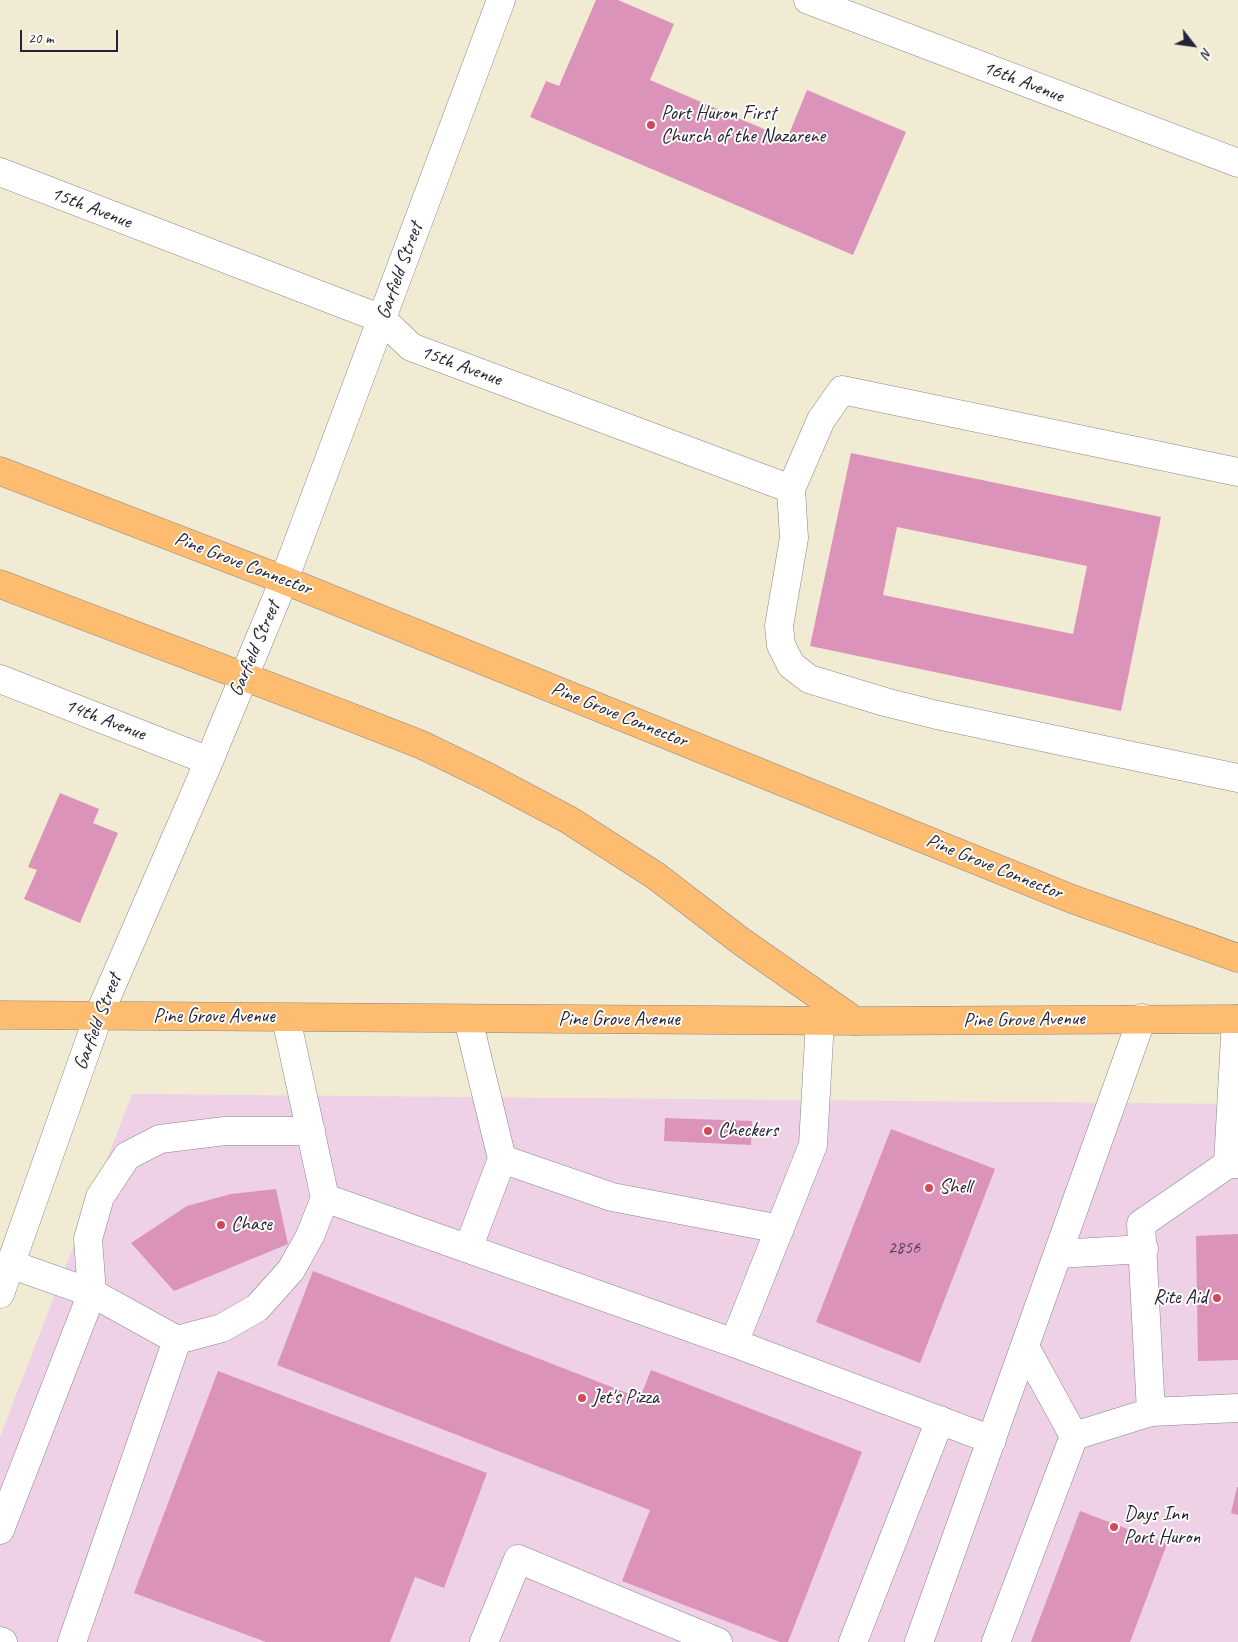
<!DOCTYPE html>
<style>
body{margin:0}
#map{position:relative;width:1238px;height:1642px;overflow:hidden;background:#f1ebd3;font-family:Caveat,sans-serif}
canvas{display:block}
.north{position:absolute;left:1168px;top:20px;width:50px;height:50px;-webkit-text-stroke:4px #fdfcf7;paint-order:stroke;rotate:120deg;font-size:14px;font-weight:700;line-height:20px;text-align:center;color:#22223b}
.north::after{content:'';display:block;margin:auto;width:18px;height:22px;background:#22223b;clip-path:polygon(50% 0,100% 100%,50% 72%,0 100%)}
.scale{position:absolute;left:20px;top:30px;width:98px;height:22px;box-sizing:border-box;border:2px solid #22223b;border-top:0;padding-left:6px;font-size:15px;line-height:18px;white-space:nowrap;color:#22223b;-webkit-text-stroke:4px #fdfcf7;paint-order:stroke}
</style>
<div id="map">
<canvas width="1238" height="1642"></canvas>
<div class="north">N</div>
<div class="scale">20 m</div>
</div>
<script>
const c = document.querySelector('canvas').getContext('2d');
c.lineJoin = 'round';
function fill(path, color) { c.fillStyle = color; c.fill(path, 'evenodd'); }
function stroke(path, color, width, dash) { c.strokeStyle = color; c.lineWidth = width; c.lineCap = dash ? 'butt' : 'round'; c.setLineDash(dash || []); c.stroke(path); }
function label(font, color, halo, rows, align = 'center') {
  c.font = font + ' Caveat,sans-serif'; c.lineWidth = 4; c.setLineDash([]); c.textBaseline = 'middle'; c.strokeStyle = halo; c.fillStyle = color; for (const [text, x, y, turn = 0] of rows) {
    c.save(); c.translate(x, y); c.rotate((+turn || 0) * Math.PI / 180); c.textAlign = isNaN(turn) ? turn : align; if (halo) c.strokeText(text, 0, 0); c.fillText(text, 0, 0); c.restore();
  }
}
fill(new Path2D(`
 M132 1094 1238 1104V1642H0V1437Z`), '#eed0e7');
fill(new Path2D(`
 M596 0H618L674 24 650 80 787 139 807 90 906 132 853 255 530 117 546 81 559 86Z
 M851 453 1161 517 1121 711 810 646ZM897 527 1087 566 1073 634 883 595Z
 M60 793 99 809 93 823 118 833 80 923 24 899 37 870 28 867Z
 M665 1118 752 1121 751 1145 664 1141Z
 M891 1129 995 1169 920 1363 816 1322Z
 M276 1189 288 1244 174 1291 131 1243 187 1206 231 1194Z
 M1238 1234V1360L1198 1361 1196 1236Z
 M313 1271 640 1398 651 1370 862 1452 788 1642H780L622 1581 650 1510 277 1365Z
 M218 1371 487 1473 444 1588 415 1577 390 1642H266L134 1593Z
 M1237 1487H1238V1515L1231 1513Z
 M1080 1511 1167 1544 1130 1642H1031Z`), '#db93ba');
const minor = new Path2D(`
 M808 0 1238 163
 M0 172 382 319 411 347 791 489
 M1238 472 842 390 821 420 791 489 794 538 779 626 781 645 791 665 809 679 885 702 937 715 1238 778
 M0 679 209 761
 M286 1018 325 1198 734 1343
 M468 1019 502 1159 612 1197 780 1229
 M820 1021 813 1145 734 1343 992 1440
 M1228 1164 1236 1019
 M1238 1164H1228L1141 1224 1151 1412 1238 1408
 M468 1249 502 1159
 M1058 1254 1144 1249
 M10 1264 92 1293 177 1340 222 1328 257 1308 291 1270 310 1236 325 1198
 M0 1294 98 1017 209 761 284 580 501 0
 M1025 1347 1074 1436
 M0 1530 92 1293 88 1239 100 1197 127 1156 160 1139 225 1131H311
 M0 1641 3 1642
 M72 1642 177 1340
 M484 1642 518 1559 718 1642
 M853 1642 940 1420
 M919 1642 1142 1018
 M996 1642 1074 1436 1151 1412`);
const major = new Path2D(`
 M0 1015 855 1021`);
const highway = new Path2D(`
 M0 471 284 580 1072 899 1238 958
 M0 584 353 718 422 745 488 777 569 820 656 876 742 942 855 1021 1238 1019`);
stroke(minor, '#8a8687', 29);
stroke(major, '#8a8687', 29);
stroke(highway, '#8a8687', 29);
stroke(minor, '#fff', 28);
stroke(major, '#fdbc70', 28);
stroke(highway, '#fdbc70', 28);
for (const [x, y, r, color] of [
 [651,125,5,"#d1495b"],
 [708,1131,5,"#d1495b"],
 [929,1188,5,"#d1495b"],
 [221,1225,5,"#d1495b"],
 [1217,1298,5,"#d1495b"],
 [582,1398,5,"#d1495b"],
 [1114,1527,5,"#d1495b"]
]) { const dot = new Path2D(); dot.arc(x, y, r, 0, 2 * Math.PI); c.fillStyle = color; c.fill(dot); stroke(dot, '#fdfcf7', 2); }
label('18px', '#503e5b', null, [
 ["2856",904,1248]
]);
label('20px', '#22223b', '#fdfcf7', [
 ["16th Avenue",1023,82,21],
 ["15th Avenue",91,208,21],
 ["Garfield Street",400,271,-70],
 ["15th Avenue",461,366,20],
 ["Pine Grove Connector",243,564,21],
 ["Garfield Street",255,649,-67],
 ["Pine Grove Connector",619,715,22],
 ["14th Avenue",105,720,21],
 ["Pine Grove Connector",994,867,22],
 ["Pine Grove Avenue",214,1017],
 ["Pine Grove Avenue",619,1020],
 ["Pine Grove Avenue",1024,1020,-1],
 ["Garfield Street",98,1022,-69]
]);
label('20px', '#22223b', '#fdfcf7', [
 ["Port Huron First",661,114],
 ["Church of the Nazarene",661,137],
 ["Checkers",718,1131],
 ["Shell",939,1188],
 ["Chase",231,1225],
 ["Rite Aid",1207,1298,"right"],
 ["Jet's Pizza",592,1398],
 ["Days Inn",1124,1515],
 ["Port Huron",1124,1538]
], 'left');
</script>
